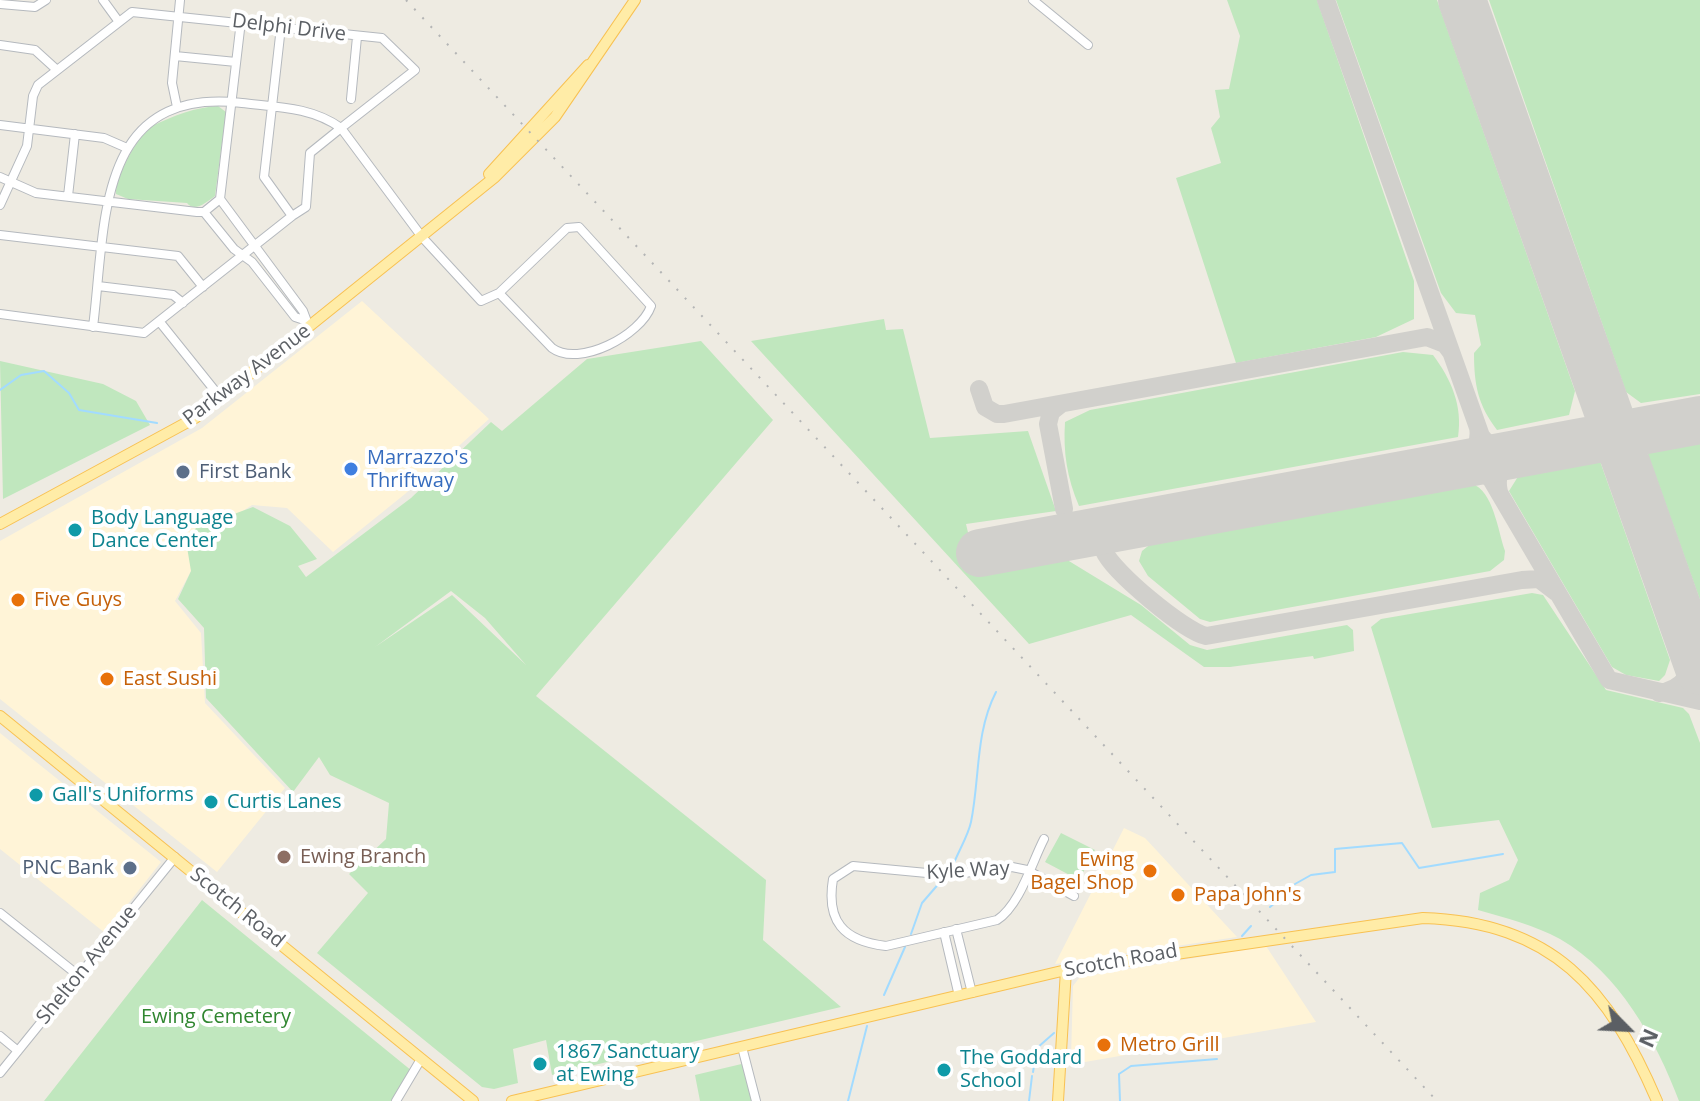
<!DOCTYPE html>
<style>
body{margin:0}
#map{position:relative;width:1700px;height:1101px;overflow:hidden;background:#eeebe2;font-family:"Open Sans",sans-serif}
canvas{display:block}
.north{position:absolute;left:1588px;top:989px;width:80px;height:80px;-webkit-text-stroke:6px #fff;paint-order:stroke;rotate:114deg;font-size:22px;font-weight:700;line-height:32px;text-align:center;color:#5b5f64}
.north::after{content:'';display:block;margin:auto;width:28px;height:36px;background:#5b5f64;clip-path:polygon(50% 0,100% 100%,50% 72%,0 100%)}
</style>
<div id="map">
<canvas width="1700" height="1101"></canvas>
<div class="north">N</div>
</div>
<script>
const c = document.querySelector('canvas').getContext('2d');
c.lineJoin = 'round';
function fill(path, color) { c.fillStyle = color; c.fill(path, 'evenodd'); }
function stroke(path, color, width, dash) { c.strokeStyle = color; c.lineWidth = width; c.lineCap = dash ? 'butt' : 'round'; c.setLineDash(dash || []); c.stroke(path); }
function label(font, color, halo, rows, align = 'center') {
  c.font = font + ' "Open Sans",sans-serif'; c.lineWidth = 8; c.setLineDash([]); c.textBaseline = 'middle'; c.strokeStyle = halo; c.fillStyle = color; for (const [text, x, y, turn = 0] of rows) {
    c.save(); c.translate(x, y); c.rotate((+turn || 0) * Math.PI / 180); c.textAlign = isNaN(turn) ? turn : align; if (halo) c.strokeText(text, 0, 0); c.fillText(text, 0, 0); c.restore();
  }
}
fill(new Path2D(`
 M362 301 489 419 405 494 333 552 287 508 252 505 238 514 196 528 191 571 175 601 201 633 205 703 285 788 217 872 0 699V541L202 428Z
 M0 733 161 862 105 933 0 849Z
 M1124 828 1145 838 1237 937 1055 964Z
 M1266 946 1316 1022 1085 1062 1071 1058 1073 986 1080 977Z`), '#fff4d7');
fill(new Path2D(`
 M1227 0H1317L1414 281V319L1376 337 1236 363 1176 178 1221 163 1211 128 1220 117 1215 90 1229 89 1240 36Z
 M1336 0H1437L1575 391 1569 415 1497 430C1478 405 1474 385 1474 353L1481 345 1475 315 1456 313 1441 293Z
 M1489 0H1700V394L1641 403 1626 392Z
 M218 106 226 112 215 196C207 202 194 213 187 203L128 199 116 194C115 177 140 131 154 125 173 116 196 107 218 106Z
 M884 319 886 330 903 329 930 438 1028 431 1056 511 966 524 978 575 1064 558 1141 605 1190 645 1207 650 1347 625 1353 630 1354 651 1314 659 1313 656 1230 667H1204L1131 615 1029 644 751 341Z
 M701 341 773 420 536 696 766 880 763 940 841 1007 552 1075 546 1040 513 1049 518 1083 494 1089 482 1087 317 953 368 893 349 874 386 839 389 803 330 775 319 757 293 792 206 698 204 628 178 599 191 571 186 541 196 528 253 507 290 526 317 559 298 566 306 577 411 498 491 422 502 431 587 359ZM451 591 485 618 526 665 452 595 375 647Z
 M1403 352 1433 355C1451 379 1463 406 1458 437L1079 506C1067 478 1063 452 1065 422L1090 410Z
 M0 361 103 384 136 401 150 425 3 499Z
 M1700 442V600L1647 452Z
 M1600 461 1670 660 1665 675 1659 681 1626 675 1612 667 1509 491 1519 475Z
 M1472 484C1493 490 1498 531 1505 551L1504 560 1490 571 1210 622 1200 619 1148 576 1139 561 1142 551 1153 542Z
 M1532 593 1543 595 1606 690 1683 708 1689 714 1700 743V1101H1679C1656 1040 1619 973 1560 939 1534 925 1506 918 1478 910L1480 893 1509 880 1518 860 1499 820 1432 828 1371 627 1381 619Z
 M1061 833 1095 850 1079 880 1045 862Z
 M202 900 412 1071 393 1101H44Z
 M750 1062 760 1101H700L695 1075Z`), '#c0e7be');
stroke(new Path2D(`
 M0 390 21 375 44 371 69 393 79 410 157 423
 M954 863C959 850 968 836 971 822 980 778 975 733 996 692
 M948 870 949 869
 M1295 884 1311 875 1335 872V849L1402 843 1419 868 1503 854
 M1270 907 1287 893
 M911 934 922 903 941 881
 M1242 936 1251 926
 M884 995 905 947
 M1033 1072 1037 1048 1054 1033
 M848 1101 867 1026
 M1029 1101 1032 1076
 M1120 1101 1119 1074 1131 1066 1217 1059`), '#a2dbff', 2);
stroke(new Path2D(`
 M1326 0 1481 436 1491 448 1509 455
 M979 389 985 407 997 414H1004L1427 337 1445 344 1451 352
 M1061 404 1051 412 1048 424 1064 509
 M1451 466 1472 464 1491 479 1609 680 1700 701
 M1435 469C1457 461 1483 456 1478 427
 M1499 492C1494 471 1506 456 1525 452
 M1104 551C1113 572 1184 631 1206 636L1522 580 1539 579 1556 592
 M1678 610 1700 636
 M1659 693C1684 689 1692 674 1693 651`), '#d1d0cc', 18);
stroke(new Path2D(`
 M1462 0 1700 671
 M980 553 1700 420`), '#d1d0cc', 48);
const minor = new Path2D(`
 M103 0 119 22
 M1033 0 1088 45
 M0 4 35 7 46 0
 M0 45 35 50 57 70
 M175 56 236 62
 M351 99 357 37
 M177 107 172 83 180 0
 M0 125 104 138 127 148
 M0 177 36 193 197 212H204L220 199
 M68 196 75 134
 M220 199 241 21
 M220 199 303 311 309 327
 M0 205 27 146 33 96 38 85 132 12 382 38 415 70 341 128C312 107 277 107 242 103 95 86 106 225 93 327
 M204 212 234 249 252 262 295 317 304 320
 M292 216 306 207 310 153 341 128 422 237 481 301 499 293 567 228 579 227 651 306C641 335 579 368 552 348L499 293
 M0 235 178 256 203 287
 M98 286 173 295 183 303
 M0 314 144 333 292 216 264 177 281 27
 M159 321 220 397
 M1044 839C1032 862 1020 905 997 920L886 946C843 941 826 921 833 879L853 866 948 875 1012 867 1027 870 1074 896
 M0 913 79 976
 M956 929 972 993
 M944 932 959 996
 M0 1036 18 1051
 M742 1047 756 1101
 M0 1073 175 857
 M396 1101 421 1059`);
const major = new Path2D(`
 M489 174 588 65
 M0 524 195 418 495 177 555 117 635 0
 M0 716 473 1101
 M512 1101 1066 970 1423 918C1553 922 1609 989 1657 1101
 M1058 1101 1066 970`);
stroke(minor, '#b5b9be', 10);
stroke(major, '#f8c152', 12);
stroke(minor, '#fff', 8);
stroke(major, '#ffeca7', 10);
stroke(new Path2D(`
 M406 0 1437 1101`), '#b4b5b5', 2, [2, 10]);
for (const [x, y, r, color] of [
 [351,469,8,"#3f7fe0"],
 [183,472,8,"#5c6f8a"],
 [75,530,8,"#0f9aa8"],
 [18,600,8,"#e8710a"],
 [107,679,8,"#e8710a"],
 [36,795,8,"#0f9aa8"],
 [211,802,8,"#0f9aa8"],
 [284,857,8,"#8d6e63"],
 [130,868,8,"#5c6f8a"],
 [1150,871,8,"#e8710a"],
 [1178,895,8,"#e8710a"],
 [1104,1045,8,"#e8710a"],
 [540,1064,8,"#0f9aa8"],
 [944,1070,8,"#0f9aa8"]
]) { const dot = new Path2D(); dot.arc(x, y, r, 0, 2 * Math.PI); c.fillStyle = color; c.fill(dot); stroke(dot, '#fff', 3); }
label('20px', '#5b5f64', '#fff', [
 ["Delphi Drive",289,28,7],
 ["Parkway Avenue",247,375,-37],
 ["Kyle Way",968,871,-3],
 ["Scotch Road",237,908,39],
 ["Scotch Road",1121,961,-10],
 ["Shelton Avenue",87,965,-51]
]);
label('20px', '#366cbe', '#fff', [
 ["Marrazzo's",367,458],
 ["Thriftway",367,481]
], 'left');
label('20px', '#4e5e75', '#fff', [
 ["First Bank",199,472],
 ["PNC Bank",114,868,"right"]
], 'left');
label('20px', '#0d838f', '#fff', [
 ["Body Language",91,518],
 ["Dance Center",91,541],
 ["Gall's Uniforms",52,795],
 ["Curtis Lanes",227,802],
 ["1867 Sanctuary",556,1052],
 ["at Ewing",556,1075],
 ["The Goddard",960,1058],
 ["School",960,1081]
], 'left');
label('20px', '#c56008', '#fff', [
 ["Five Guys",34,600],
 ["East Sushi",123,679],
 ["Ewing",1134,860,"right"],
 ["Bagel Shop",1134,883,"right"],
 ["Papa John's",1194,895],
 ["Metro Grill",1120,1045]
], 'left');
label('20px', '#785e54', '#fff', [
 ["Ewing Branch",300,857]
], 'left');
label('20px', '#308630', '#fff', [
 ["Ewing Cemetery",216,1017]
]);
</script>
